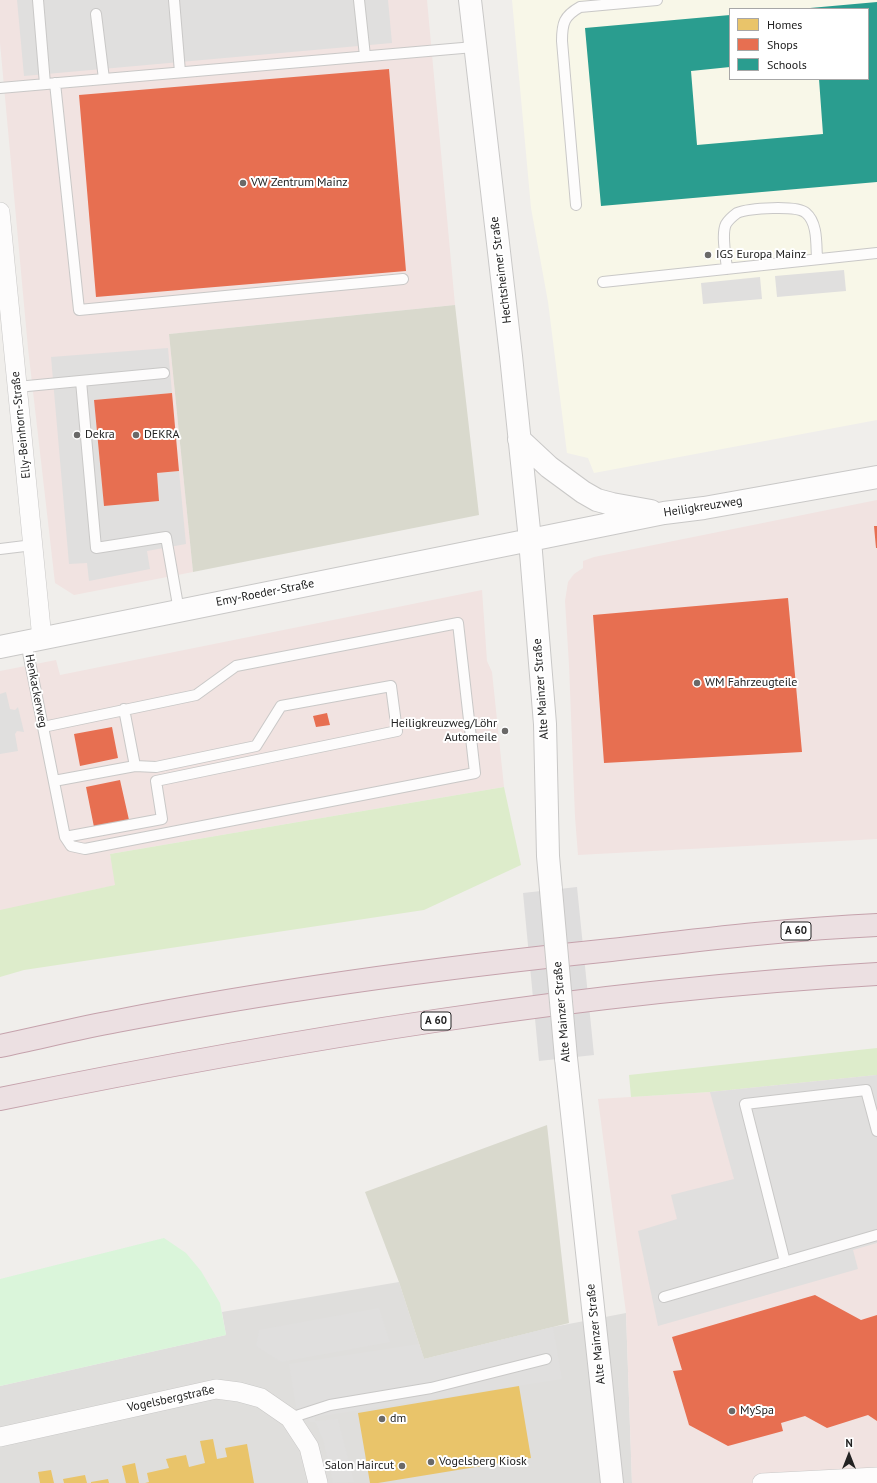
<!DOCTYPE html>
<meta charset="utf-8">
<style>
body{margin:0}
#map{position:relative;width:877px;height:1483px;overflow:hidden;background:#f0eeeb;font-family:"PT Sans",sans-serif}
canvas{display:block}
.legend{position:absolute;left:729px;top:8px;width:140px;height:72px;box-sizing:border-box;background:#fff;border:1px solid #a7a7a7;margin:0;padding:5px 7px;list-style:none;font-size:12px;color:#222}
.legend li{display:flex;align-items:center;gap:8px;height:20px}
.legend b{width:20px;border:1px solid #a7a7a7}
.north{position:absolute;left:829px;top:1435px;width:40px;height:40px;-webkit-text-stroke:3px #fff;paint-order:stroke;rotate:0deg;font-size:11px;font-weight:700;line-height:16px;text-align:center;color:#222}
.north::after{content:'';display:block;margin:auto;width:14px;height:18px;background:#222;clip-path:polygon(50% 0,100% 100%,50% 72%,0 100%)}
</style>
<div id="map">
<canvas width="877" height="1483"></canvas>
<ul class="legend">
<li><b style="height:11px;background:#e9c46a"></b>Homes</li>
<li><b style="height:11px;background:#e76f51"></b>Shops</li>
<li><b style="height:11px;background:#2a9d8f"></b>Schools</li>
</ul>
<div class="north">N</div>
</div>
<script>
const c = document.querySelector('canvas').getContext('2d');
c.lineJoin = 'round';
function fill(path, color) { c.fillStyle = color; c.fill(path, 'evenodd'); }
function stroke(path, color, width, dash) { c.strokeStyle = color; c.lineWidth = width; c.lineCap = dash ? 'butt' : 'round'; c.setLineDash(dash || []); c.stroke(path); }
function label(font, color, halo, rows, align = 'center') {
  c.font = font + ' "PT Sans",sans-serif'; c.lineWidth = 4; c.setLineDash([]); c.textBaseline = 'middle'; c.strokeStyle = halo; c.fillStyle = color; for (const [text, x, y, turn = 0] of rows) {
    c.save(); c.translate(x, y); c.rotate((+turn || 0) * Math.PI / 180); c.textAlign = isNaN(turn) ? turn : align; if (halo) c.strokeText(text, 0, 0); c.fillText(text, 0, 0); c.restore();
  }
}
fill(new Path2D(`
 M399 1282 424 1359 553 1327 626 1313 632 1483H0V1386L226 1335 222 1312Z`), '#dfdedc');
fill(new Path2D(`
 M0 0H427L455 305 169 334 193 572 74 595 55 583 28 348 0 43Z
 M877 500V839L578 855 575 817 569 665 565 601 568 582 574 574 583 568V561L594 557Z
 M482 590 487 661 492 672 504 787 110 854 116 885 0 911V671L56 660 60 675Z
 M877 1075V1483H632L626 1313 598 1099 710 1092Z`), '#f1e3e1');
fill(new Path2D(`
 M512 0H877V420L594 473 588 458 567 453 548 302 531 208ZM730 9H868V79H730Z`), '#f8f7e8');
fill(new Path2D(`
 M455 305 479 515 193 572 169 334Z
 M547 1125 569 1323 424 1359 399 1282 365 1192Z`), '#d9d9cd');
fill(new Path2D(`
 M504 787 521 865 424 910 24 970 0 977V910L115 885 110 854Z
 M877 1048V1075L710 1092 631 1097 629 1075Z`), '#ddeccb');
fill(new Path2D(`
 M164 1238 186 1253 201 1271 220 1303 226 1335 0 1386V1279Z`), '#daf5da');
fill(new Path2D(`
 M17 0H388L392 43 24 76Z
 M844 270 846 291 777 297 775 276Z
 M760 277 762 299 703 304 701 283Z
 M168 348 172 393 94 400 104 506 159 501 157 473 179 471 186 544 147 551 150 569 89 581 87 563 69 564 51 357Z
 M6 692 10 709 15 710 18 707 24 732 17 731 15 734 18 751 0 754V694Z
 M877 1075V1243L853 1250 858 1269 658 1326 638 1231 677 1219 671 1195 734 1179 710 1092Z
 M379 1308 390 1342 281 1362 256 1346 259 1330Z
 M553 1327 562 1379 315 1417V1421L338 1419 354 1482 333 1483 323 1439 319 1431 315 1422H310L296 1407 289 1364 419 1344 424 1359Z`), '#e0dfde');
fill(new Path2D(`
 M577 887 594 1055 539 1061 523 893Z`), '#dedddd');
fill(new Path2D(`
 M519 1386 531 1458 378 1483H370L358 1413Z
 M213 1439 217 1459 227 1457 225 1448 247 1444 254 1483H145L149 1482 147 1473 169 1468 166 1459 186 1455 189 1467 205 1463 200 1441Z
 M135 1463 139 1483H126L122 1466Z
 M51 1470 54 1483H40L38 1472Z
 M85 1475 87 1483H64L63 1479Z
 M108 1479 109 1483H91V1482Z`), '#e9c46a');
fill(new Path2D(`
 M389 69 406 271 96 297 79 95Z
 M172 393 179 471 157 473 159 501 104 506 94 400Z
 M874 526H877V548H876Z
 M788 598 802 752 604 763 593 615Z
 M327 713 330 725 316 727 313 716Z
 M112 727 118 758 80 766 74 734Z
 M120 780 129 820 94 827 86 787Z
 M815 1295 861 1320 877 1315V1421L868 1415 827 1428 805 1416 781 1423 783 1431 728 1446 689 1425 673 1371 682 1370 672 1337Z`), '#e76f51');
fill(new Path2D(`
 M877 2V182L601 206 585 28 730 15V67L691 71 697 145 823 134 819 79H868V9H810V8Z`), '#2a9d8f');
const service = new Path2D(`
 M38 0 45 84
 M174 0 180 72
 M359 0 365 56
 M96 14 104 79
 M55 83 79 310 403 279
 M0 88 474 47
 M576 205 562 41C562 23 564 16 580 7L657 0
 M727 269C726 257 721 234 726 224 729 219 733 216 737 213 749 208 797 205 806 213 818 223 816 245 817 259
 M603 282 877 253
 M81 381 96 548 166 537 179 611
 M17 387 164 373
 M0 549 33 545
 M26 642 65 837 71 846 85 849 475 773 458 623 236 666 196 695 43 727
 M124 709 135 766
 M54 781 135 766 156 767 256 746 281 706 391 686 397 731 156 781 162 819 65 837
 M785 1262 745 1104 866 1090 877 1131
 M664 1297 877 1235
 M290 1418 330 1405 431 1388 546 1359`);
const minor = new Path2D(`
 M0 212 42 639
 M0 1437 216 1389 239 1392 261 1398 290 1418 309 1447 318 1483
 M762 1483 877 1477`);
const tertiary = new Path2D(`
 M470 0 511 356 530 540 545 724 548 856 551 890
 M519 439 549 467 583 492 597 500 612 504 651 511
 M0 647 664 513 704 508 877 477
 M566 1058 612 1483`);
const motorway = new Path2D(`
 M0 1046C39 1038 78 1028 117 1021 281 989 446 967 611 950 699 940 788 929 877 925
 M0 1099C289 1040 582 991 877 974`);
stroke(service, '#c9c8c7', 12);
stroke(minor, '#c9c8c7', 20);
stroke(tertiary, '#c9c8c7', 24);
stroke(motorway, '#c5a2ac', 24);
stroke(service, '#fdfcfc', 10);
stroke(minor, '#fdfcfc', 19);
stroke(tertiary, '#fdfcfc', 22);
stroke(motorway, '#ece0e2', 22);
const tertiaryBridge = new Path2D(`
 M551 890 566 1058`);
stroke(tertiaryBridge, '#c9c8c7', 24, []);
stroke(tertiaryBridge, '#fdfcfc', 22);
for (const [x, y, r, color] of [
 [243,183,4,"#6a6968"],
 [708,255,4,"#6a6968"],
 [77,435,4,"#6a6968"],
 [136,435,4,"#6a6968"],
 [697,683,4,"#6a6968"],
 [505,731,4,"#6a6968"],
 [732,1411,4,"#6a6968"],
 [382,1419,4,"#6a6968"],
 [431,1462,4,"#6a6968"],
 [402,1466,4,"#6a6968"]
]) { const dot = new Path2D(); dot.arc(x, y, r, 0, 2 * Math.PI); c.fillStyle = color; c.fill(dot); stroke(dot, '#fff', 1.5); }
for (const [x, y, w] of [
 [796,931,30],
 [436,1021,30]
]) { const box = new Path2D(); box.roundRect(x - w / 2, y - 9, w, 18, 3); c.fillStyle = '#fff'; c.fill(box); stroke(box, '#222', 1); }
label('bold 11px', '#222', null, [
 ["A 60",796,931],
 ["A 60",436,1021]
]);
label('12px', '#222', '#fff', [
 ["VW Zentrum Mainz",251,183],
 ["IGS Europa Mainz",716,255],
 ["Dekra",85,435],
 ["DEKRA",144,435],
 ["WM Fahrzeugteile",705,683],
 ["Heiligkreuzweg/Löhr",497,724,"right"],
 ["Automeile",497,738,"right"],
 ["MySpa",740,1411],
 ["dm",390,1419],
 ["Vogelsberg Kiosk",439,1462],
 ["Salon Haircut",394,1466,"right"]
], 'left');
label('12px', '#222', '#fff', [
 ["Hechtsheimer Straße",501,270,-97],
 ["Elly-Beinhorn-Straße",21,425,-96],
 ["Heiligkreuzweg",703,507,-9],
 ["Emy-Roeder-Straße",265,593,-11],
 ["Alte Mainzer Straße",541,689,-94],
 ["Henkackerweg",36,691,79],
 ["Alte Mainzer Straße",562,1012,-95],
 ["Alte Mainzer Straße",596,1334,-96],
 ["Vogelsbergstraße",171,1399,-12]
]);
</script>
